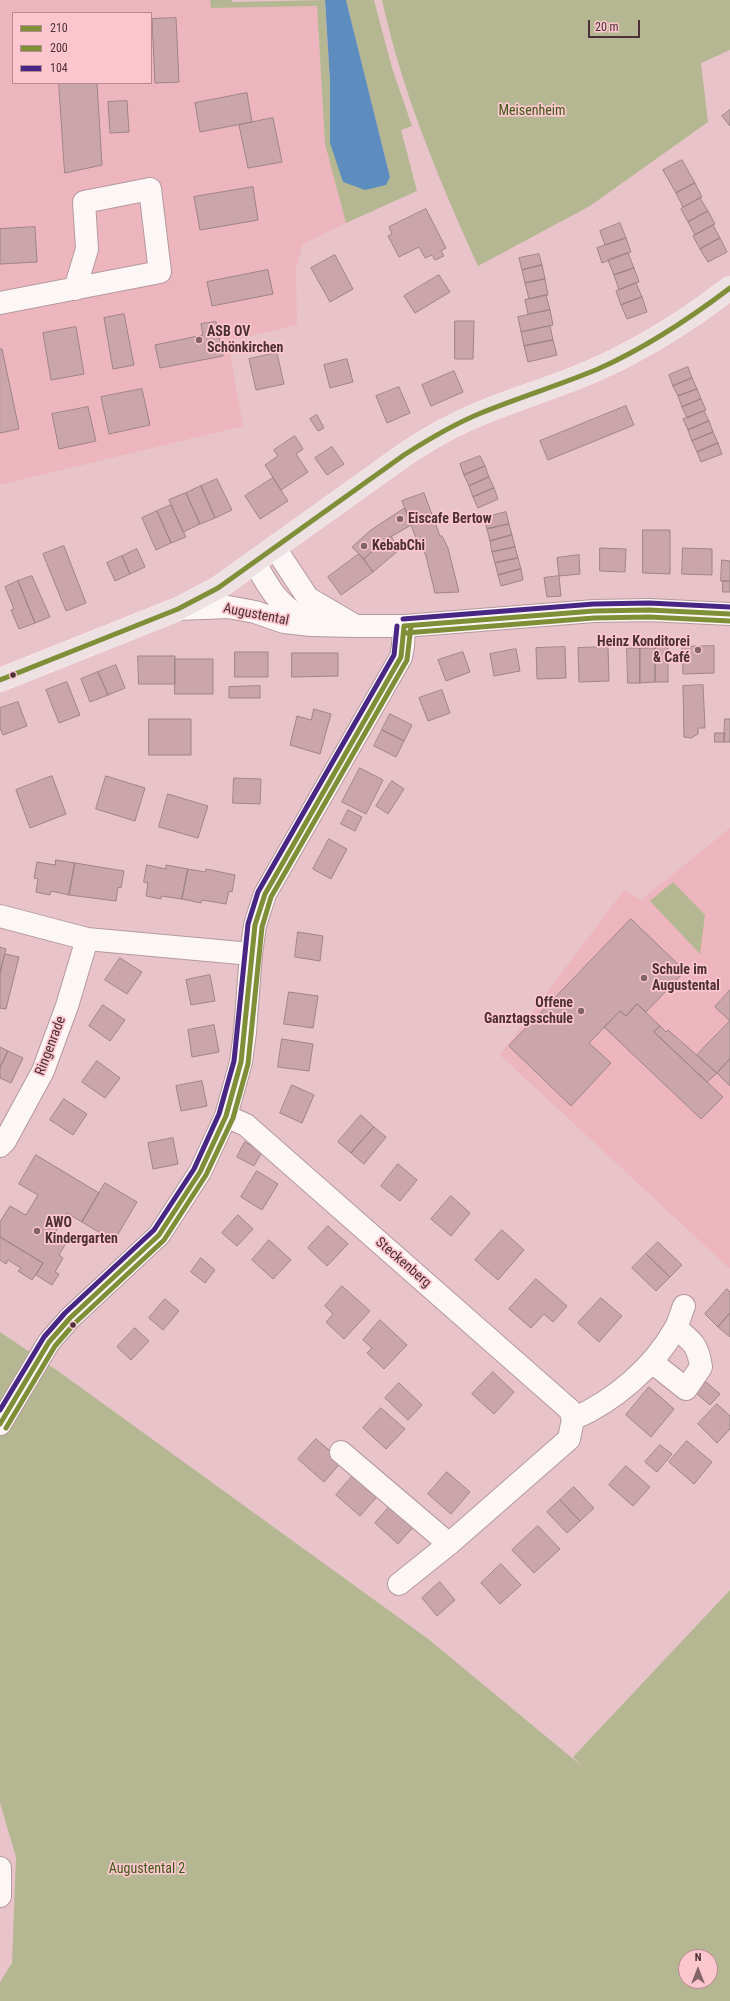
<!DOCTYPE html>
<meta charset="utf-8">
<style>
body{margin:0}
#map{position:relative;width:730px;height:2001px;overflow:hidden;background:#e8c4ca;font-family:"Roboto Condensed",sans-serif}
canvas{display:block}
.legend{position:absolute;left:12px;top:12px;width:140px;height:72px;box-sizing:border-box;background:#fcc6ce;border:1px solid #b58a91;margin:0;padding:5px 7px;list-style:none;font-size:12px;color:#4b3035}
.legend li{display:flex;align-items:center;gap:8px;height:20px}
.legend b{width:20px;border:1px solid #b58a91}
.north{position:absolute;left:678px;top:1949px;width:40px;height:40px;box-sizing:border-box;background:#fcc6ce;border:1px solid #b58a91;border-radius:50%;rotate:0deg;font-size:11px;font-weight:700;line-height:16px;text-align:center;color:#4b3035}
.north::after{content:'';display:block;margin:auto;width:14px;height:18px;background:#826469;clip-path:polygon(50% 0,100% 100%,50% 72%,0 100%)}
.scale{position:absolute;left:588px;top:20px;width:52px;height:18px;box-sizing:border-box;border:2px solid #4b3035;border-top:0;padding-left:5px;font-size:12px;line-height:14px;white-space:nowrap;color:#4b3035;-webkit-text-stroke:3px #fcc6ce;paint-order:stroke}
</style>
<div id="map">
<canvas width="730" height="2001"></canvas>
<ul class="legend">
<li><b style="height:5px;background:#7f8f38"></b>210</li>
<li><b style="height:5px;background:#7f8f38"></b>200</li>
<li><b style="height:5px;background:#482683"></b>104</li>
</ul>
<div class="north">N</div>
<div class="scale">20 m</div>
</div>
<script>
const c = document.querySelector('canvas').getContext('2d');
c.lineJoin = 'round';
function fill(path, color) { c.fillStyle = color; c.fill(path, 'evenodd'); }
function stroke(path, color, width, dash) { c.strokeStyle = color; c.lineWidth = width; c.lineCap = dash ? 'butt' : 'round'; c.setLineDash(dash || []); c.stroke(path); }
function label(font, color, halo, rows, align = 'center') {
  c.font = font + ' "Roboto Condensed",sans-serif'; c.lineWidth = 3.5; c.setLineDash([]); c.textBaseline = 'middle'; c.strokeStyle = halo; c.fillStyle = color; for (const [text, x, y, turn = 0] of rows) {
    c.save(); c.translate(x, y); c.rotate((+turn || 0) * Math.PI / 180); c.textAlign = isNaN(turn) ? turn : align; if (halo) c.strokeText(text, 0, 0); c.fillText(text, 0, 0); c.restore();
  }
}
fill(new Path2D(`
 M0 0H210L211 8 317 5 325 144 346 223 303 244 296 269 297 325 228 341 243 426 0 485ZM13 13H151V83H13Z
 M730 828V1269L500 1055 624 890 641 900Z`), '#edb5bd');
fill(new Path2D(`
 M210 0H232V2L325 0 330 81V143L390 177 346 0H374L392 68 412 126 401 130 417 191 346 223 325 144 317 6 211 8Z
 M382 0H730V50L701 63 708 122 590 206 478 266C439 180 402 92 382 0Z
 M673 882 705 915 700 954 650 901Z
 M0 1332 58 1371 427 1638 583 1767 573 1757 730 1590V2001H0V1982L12 1963 16 1857 0 1803ZM686 1957H710V1981H686Z`), '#b5b792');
fill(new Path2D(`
 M325 0H346L390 177 386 185 365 190 343 182 330 143V81Z`), '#5d8cbf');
const building = new Path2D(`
 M176 18 179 82 155 83 152 19Z
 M59 83H97L102 165 65 173Z
 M247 93 252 122 200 132 195 103Z
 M127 101 129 132 110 133 108 102Z
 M730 110V126L722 116Z
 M273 118 282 162 248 168 239 125Z
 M682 160 695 183 676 193 663 170Z
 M695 183 702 197 683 207 676 193Z
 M253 187 258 220 200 230 194 197Z
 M700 198 708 211 688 222 681 209Z
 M426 209 446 248 441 251 444 256 435 260 432 255 425 258 419 247 399 257 388 236 392 234 389 227Z
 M708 211 715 224 695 235 688 222Z
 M620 223 626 238 605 245 600 231Z
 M713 225 720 238 700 249 693 236Z
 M35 227 37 262 0 264V229Z
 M626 238 631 252 602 263 597 248Z
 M720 238 727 252 708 262 700 249Z
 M628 253 634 268 614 275 608 260Z
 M539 254 542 265 522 270 519 258Z
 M335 255 353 289 330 302 311 268Z
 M542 265 545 279 525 283 522 270Z
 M634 268 639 282 619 290 614 275Z
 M268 270 273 294 212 306 207 282Z
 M439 275 450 292 415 313 404 296Z
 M545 279 548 295 529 299 525 283Z
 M636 283 642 297 621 305 616 291Z
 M546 295 550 310 528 314 525 300Z
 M642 297 647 312 627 319 621 305Z
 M550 310 553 325 521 332 518 317Z
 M124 314 134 365 113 369 104 318Z
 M455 321H474L473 359H455Z
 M216 322 223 356 160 368 155 345 203 335 201 324Z
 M550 326 553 340 524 346 521 332Z
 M76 327 84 374 51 380 43 333Z
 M553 340 557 355 528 362 524 346Z
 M0 349H2L19 429 0 433Z
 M277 353 284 384 256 390 249 359Z
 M347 359 353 382 330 388 324 365Z
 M688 367 692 378 673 386 669 375Z
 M454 371 463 392 431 406 422 385Z
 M692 378 697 389 678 396 673 386Z
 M399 387 410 413 387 423 376 396Z
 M142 389 150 425 109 434 101 397Z
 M697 389 701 399 682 407 678 396Z
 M701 399 706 410 687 418 682 407Z
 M626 406 634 425 548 460 540 441Z
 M88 407 96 441 59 449 52 414Z
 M704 411 709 421 688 430 683 419Z
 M317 415 324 428 318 431 310 419Z
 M709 421 713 432 692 441 688 430Z
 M713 432 718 443 697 452 692 441Z
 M295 436 303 449 296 454 308 472 281 490 265 465 278 456 274 450Z
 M718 443 722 454 701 462 697 452Z
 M332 447 344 464 327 475 315 458Z
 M480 456 485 466 464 475 460 464Z
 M485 466 489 477 469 486 464 475Z
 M489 477 494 488 473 497 469 486Z
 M273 478 288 501 260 519 245 496Z
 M217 479 232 510 215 518 201 486Z
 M201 486 215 518 200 524 186 493Z
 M494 488 498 499 478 508 473 497Z
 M186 493 200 524 183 532 169 500Z
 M424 493 440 536H442L448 548 459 592 435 593 426 556 421 545 419 546 402 501Z
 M171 505 186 537 171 543 157 511Z
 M405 508 411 525 382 542 364 559 352 547 371 530Z
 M157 511 171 543 156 550 142 518Z
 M506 512 509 524 487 529 484 518Z
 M509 524 512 535 490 541 487 529Z
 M643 530H670V574L643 573Z
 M512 535 515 547 492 552 490 541Z
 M391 536 399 550 373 572 364 559Z
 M64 546 86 603 66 611 43 554Z
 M515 547 518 558 495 563 492 552Z
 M600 548 626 549 625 572 600 571Z
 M683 548 712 549V575L682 574Z
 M137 549 145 567 130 574 122 556Z
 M359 554 373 572 341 595 328 577Z
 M579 555 580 574 559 576 557 558Z
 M122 556 130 574 115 581 107 563Z
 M518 558 521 569 498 575 495 563Z
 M722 560 730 561V581H721Z
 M521 569 523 580 501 586 498 575Z
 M32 576 50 617 35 623 18 581Z
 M559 576 561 596 547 597 544 578Z
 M18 581 35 623 19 629 11 610 14 609 5 587Z
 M723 581H730V592H723Z
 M714 646V673L683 674 682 647Z
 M565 647 566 678 537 679 536 648Z
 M608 647 609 681 579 682 578 648Z
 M668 647V682H655V648Z
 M627 648H640V683H628Z
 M640 648H655V682L640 683Z
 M516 649 520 671 494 676 490 654Z
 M235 652H268V677H235Z
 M463 652 470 672 446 681 438 660Z
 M292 653H338V676L292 677Z
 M138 656H175V684H139Z
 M175 659H213V694H175Z
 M116 665 125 688 108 695 98 672Z
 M98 672 108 695 90 702 81 679Z
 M67 682 80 715 59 723 46 690Z
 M703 685 705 728H698V734L691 738 684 737 683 686Z
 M260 686V698H229V687Z
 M442 690 450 713 428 721 419 698Z
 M18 702 27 726 3 735 0 728V708Z
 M314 709 331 714 320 754 290 745 297 716 311 720Z
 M390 714 412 725 404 741 382 730Z
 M149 719H191V755H149Z
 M725 719H730V742H724Z
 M382 730 404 741 396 757 374 746Z
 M715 733H725L724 742H715Z
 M360 768 383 780 366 814 342 802Z
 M52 776 66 814 30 828 16 790Z
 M106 776 145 788 135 821 96 809Z
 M234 778 261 779 260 804 233 803Z
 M392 781 404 789 388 814 376 806Z
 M168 794 208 806 198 838 159 827Z
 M348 810 362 817 355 831 341 824Z
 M329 839 347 849 331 879 313 869Z
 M56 860 75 863 69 895 51 891 50 895 36 892 38 879 34 878 37 862 55 865Z
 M75 863 124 871 121 888 118 887 116 901 69 895Z
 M147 865 166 869V865L188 869 182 899 161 896V899L146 896 148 883 144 882Z
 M188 869 205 872 206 869 235 875 232 892 229 891 226 904 202 900 201 903 182 899Z
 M631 919 685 971 646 1012 637 1004 626 1016 620 1011 589 1043 611 1063 571 1106 509 1046Z
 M298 932 323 936 320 961 295 957Z
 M0 947 6 949 0 973Z
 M5 954 19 957 6 1009 0 1008V973Z
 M120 958 142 972 127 994 105 980Z
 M210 975 215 1001 191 1005 186 980Z
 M730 990V1021L715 1007Z
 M289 992 318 996 313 1028 284 1024Z
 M637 1004 660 1026 654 1032 723 1097 701 1119 604 1027 620 1011 626 1016Z
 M103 1005 125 1020 110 1041 89 1026Z
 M730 1021V1059L717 1073 697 1055Z
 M214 1025 219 1052 192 1057 188 1030Z
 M660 1026 666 1032 668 1030 717 1073 707 1082 654 1032Z
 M282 1039 313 1044 309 1071 278 1067Z
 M0 1047 8 1051 0 1068Z
 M8 1051 23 1058 11 1083 0 1078V1068Z
 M730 1059V1086L717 1073Z
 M97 1061 120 1078 105 1098 82 1082Z
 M202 1081 207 1106 181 1111 176 1086Z
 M292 1085 314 1095 302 1123 280 1113Z
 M64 1099 87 1114 73 1135 50 1120Z
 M361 1115 374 1127 351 1153 338 1142Z
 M374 1127 386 1137 364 1164 351 1153Z
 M173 1138 178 1164 153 1169 148 1143Z
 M245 1142 262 1152 254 1166 237 1157Z
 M36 1155 99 1193 82 1222 67 1213 55 1233 68 1240 59 1255 63 1258 55 1272 59 1274 52 1285 36 1275 43 1263 0 1237V1222L10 1206 26 1215 38 1195 19 1184Z
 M398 1164 417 1180 400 1201 381 1186Z
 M257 1171 278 1184 262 1210 241 1197Z
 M105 1183 137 1202 114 1241 82 1222Z
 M451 1196 470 1213 451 1236 431 1219Z
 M238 1215 253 1229 237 1246 222 1233Z
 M328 1226 348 1244 327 1266 308 1248Z
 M502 1230 524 1250 498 1280 475 1260Z
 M0 1237 43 1263 32 1280 18 1271 21 1268 8 1260 6 1264 0 1260Z
 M269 1240 291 1260 273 1279 252 1260Z
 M658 1242 682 1265 670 1277 646 1254Z
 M646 1254 670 1277 656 1291 632 1268Z
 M201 1258 215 1270 205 1283 191 1272Z
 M536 1279 567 1306 553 1322 544 1314 531 1328 509 1309Z
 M342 1286 370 1311 344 1339 326 1322 333 1314 325 1306Z
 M727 1289 730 1292V1313L718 1327 705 1314Z
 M601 1298 622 1316 599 1342 578 1323Z
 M165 1299 179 1311 163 1330 149 1318Z
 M730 1313V1337L718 1327Z
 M380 1320 407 1345 384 1369 367 1353 372 1348 363 1340Z
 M135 1328 149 1341 131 1360 117 1347Z
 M493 1372 514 1392 494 1414 472 1394Z
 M706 1382 720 1394 710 1405 696 1393Z
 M399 1383 422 1405 408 1420 385 1398Z
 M649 1387 674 1409 651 1437 626 1415Z
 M717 1404 730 1416V1429L717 1443 698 1424Z
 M381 1408 405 1429 386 1449 363 1428Z
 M316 1439 342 1461 324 1482 298 1459Z
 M687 1441 712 1462 694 1484 669 1462Z
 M660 1445 672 1454 657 1472 645 1462Z
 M626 1466 650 1487 633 1506 609 1485Z
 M357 1471 381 1492 360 1516 336 1495Z
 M447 1472 470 1492 451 1514 428 1494Z
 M574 1487 594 1508 580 1521 560 1500Z
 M560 1500 580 1521 567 1533 547 1512Z
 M392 1504 415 1525 398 1544 375 1523Z
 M538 1526 560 1549 534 1573 512 1550Z
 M501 1564 521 1585 500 1604 481 1583Z
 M440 1582 455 1600 437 1616 422 1598Z`);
fill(building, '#caa6ac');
stroke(building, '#9e8488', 1);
const minor = new Path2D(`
 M0 303 160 272 150 189 84 202 87 249 75 289
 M275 548 308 598 354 625
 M255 563C272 593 277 603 307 622
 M178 609 228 607 255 612 284 622 311 625 355 626H404L594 611 649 610 730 614
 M0 916 87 939 251 954
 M226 1116 246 1125 570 1410 573 1419 569 1439 449 1544 399 1584
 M0 1146 5 1141 43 1071 67 1006 87 939
 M649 1366H657L686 1389 701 1367C698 1345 693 1342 676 1328
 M573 1419C614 1401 653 1368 675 1329 679 1322 681 1313 684 1306
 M0 1424 49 1342 70 1318 159 1235 200 1172 226 1116 241 1062 245 1032 251 954 255 925 265 894 401 657 403 646 404 626
 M341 1452 449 1544
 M0 1868V1896`);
const major = new Path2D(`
 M0 680 178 609 218 588 404 455C419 445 435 435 451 427 491 406 536 394 578 377 634 355 683 324 730 288`);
stroke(minor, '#b4999d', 24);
stroke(major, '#f5e4e7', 24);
stroke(minor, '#fcf6f7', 22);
stroke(major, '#ede1e4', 22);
stroke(new Path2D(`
 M404 626 594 611 649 610 730 614
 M0 1424 49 1342 70 1318 159 1235 200 1172 226 1116 241 1062 255 925 265 894 401 657 404 626`), '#7f8f38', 5);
stroke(new Path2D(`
 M405 633 594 618 649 617 730 621
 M6 1428 55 1346 75 1323 164 1240 206 1175 233 1118 248 1064 262 927 271 897 407 660 411 626`), '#7f8f38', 5);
stroke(new Path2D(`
 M403 619 594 604 649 603 730 607
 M0 1410 44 1337 65 1313 154 1230 194 1169 219 1114 234 1061 248 924 258 892 394 655 397 626`), '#482683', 5);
stroke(new Path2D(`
 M0 680 178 609 218 588 404 455C429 439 454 424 481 413 520 397 560 385 598 369 645 348 689 319 730 288`), '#7f8f38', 5);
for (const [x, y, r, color] of [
 [199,340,4,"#826469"],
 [400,519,4,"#826469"],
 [364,546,4,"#826469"],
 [698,650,4,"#826469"],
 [13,675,3.5,"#4b3035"],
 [644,978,4,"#826469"],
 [581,1011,4,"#826469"],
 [37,1231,4,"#826469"],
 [73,1325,3.5,"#4b3035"]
]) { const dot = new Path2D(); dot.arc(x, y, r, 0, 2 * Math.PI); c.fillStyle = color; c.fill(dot); stroke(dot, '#fcc6ce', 1.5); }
label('14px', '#405a18', '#fcc6ce', [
 ["Meisenheim",532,111],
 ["Augustental 2",147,1869]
]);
label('bold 14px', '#4b3035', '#fcc6ce', [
 ["ASB OV",207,332],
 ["Schönkirchen",207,348],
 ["Eiscafe Bertow",408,519],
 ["KebabChi",372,546],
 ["Heinz Konditorei",690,642,"right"],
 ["& Café",690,658,"right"],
 ["Schule im",652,970],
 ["Augustental",652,986],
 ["Offene",573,1003,"right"],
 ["Ganztagsschule",573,1019,"right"],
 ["AWO",45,1223],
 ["Kindergarten",45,1239]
], 'left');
label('14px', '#4b3035', '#fcc6ce', [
 ["Augustental",256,615,11],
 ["Ringenrade",51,1046,-69],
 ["Steckenberg",403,1263,41]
]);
</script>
